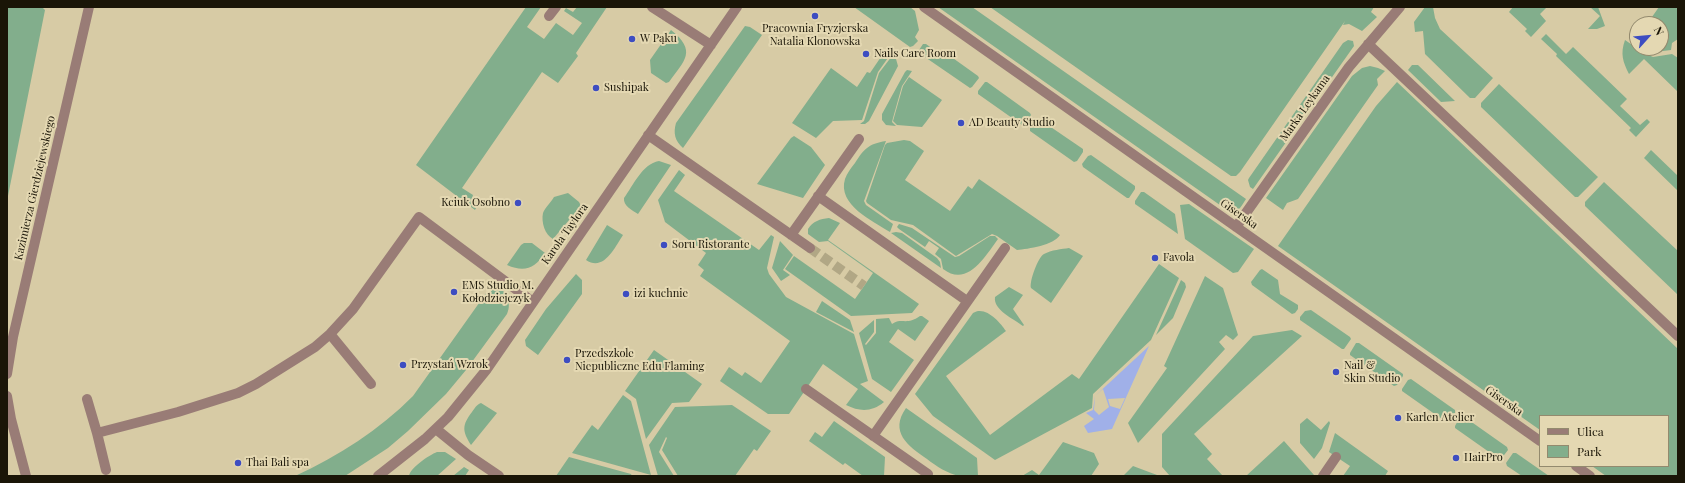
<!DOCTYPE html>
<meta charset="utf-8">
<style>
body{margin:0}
#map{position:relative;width:1685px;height:483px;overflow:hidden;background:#d7cba5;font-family:"Playfair Display",serif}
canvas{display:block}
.frame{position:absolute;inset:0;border:8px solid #1a1507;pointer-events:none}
.legend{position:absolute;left:1539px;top:415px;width:130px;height:52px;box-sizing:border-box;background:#e4d8b2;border:1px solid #938a6e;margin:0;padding:5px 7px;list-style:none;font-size:12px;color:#1a1507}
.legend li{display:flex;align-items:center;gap:8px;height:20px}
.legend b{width:20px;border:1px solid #938a6e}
.north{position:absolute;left:1629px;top:16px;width:40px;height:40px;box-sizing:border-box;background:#e4d8b2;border:1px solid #938a6e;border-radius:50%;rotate:63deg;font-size:11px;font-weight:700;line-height:16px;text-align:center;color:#1a1507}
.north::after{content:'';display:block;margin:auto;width:14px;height:18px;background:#3d4dc1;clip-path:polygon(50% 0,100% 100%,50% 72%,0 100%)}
</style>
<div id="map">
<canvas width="1685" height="483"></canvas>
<div class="frame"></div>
<ul class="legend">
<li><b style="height:5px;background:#997c76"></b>Ulica</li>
<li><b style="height:11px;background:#82ae8c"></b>Park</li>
</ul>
<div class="north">N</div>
</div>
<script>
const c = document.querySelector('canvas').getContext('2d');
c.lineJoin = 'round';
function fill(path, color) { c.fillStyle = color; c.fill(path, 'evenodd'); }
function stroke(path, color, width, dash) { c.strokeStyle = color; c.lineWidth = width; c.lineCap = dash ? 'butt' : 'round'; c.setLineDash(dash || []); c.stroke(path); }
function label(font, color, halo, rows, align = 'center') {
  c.font = font + ' "Playfair Display",serif'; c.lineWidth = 4; c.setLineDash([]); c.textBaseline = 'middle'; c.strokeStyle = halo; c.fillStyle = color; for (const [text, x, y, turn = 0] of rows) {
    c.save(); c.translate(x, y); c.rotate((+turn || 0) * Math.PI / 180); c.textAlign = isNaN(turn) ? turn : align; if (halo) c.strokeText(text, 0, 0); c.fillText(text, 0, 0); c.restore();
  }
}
fill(new Path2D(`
 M7 7H42L45 10 7 201Z
 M526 7H541L527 27 544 39 556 23 573 35 582 23 564 11 566 8 573 12 577 7H607L576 53 578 56 558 83 542 72 462 188 473 195 472 198 476 201 473 205 476 208 475 210 416 165Z
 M854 7H910L915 11 919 30 915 37 918 41 913 46 910 47Z
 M938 7H972L1246 199C1241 207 1237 215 1227 210Z
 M990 7H1374L1371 12 1377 17 1362 31 1349 24 1343 25 1345 21 1240 172 1236 176H1231Z
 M1425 7H1433L1435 18 1440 29 1493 78 1475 98H1470L1425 54 1423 31 1415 32 1414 22Z
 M1513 7H1547L1540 14 1546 21 1531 37 1525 31 1527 29 1509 12Z
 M1590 7H1598L1605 26 1597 29H1588L1600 16Z
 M1659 7H1675L1678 9V39L1672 43 1671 50 1655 52 1644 49 1661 48V24H1647Z
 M745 26 750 27 762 35 683 148C675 141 673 133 676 123Z
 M671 30C697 51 685 60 669 82L666 83 651 73 650 60Z
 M1546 34 1566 54 1573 47 1627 99 1620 106 1640 125 1647 119 1650 122 1636 137 1629 130 1631 128 1556 56 1557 54 1541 39Z
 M1348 40 1353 41 1354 46 1253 189 1250 187 1248 180 1249 178 1343 43Z
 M1625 40 1644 53 1653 57 1672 54 1678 58V92L1644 59 1629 74C1623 62 1620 54 1625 40Z
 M923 44H926L937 52 943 51 978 76 979 78 972 87 970 88 919 53V50Z
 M885 51 890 55 878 72 862 120 833 121 816 138 792 123 831 68 857 87 867 72 870 73Z
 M892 56 896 59 898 66 869 121 865 124H860L864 121 879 73Z
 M1412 65H1418L1455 101 1441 102 1408 70Z
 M1370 66 1378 68 1385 71 1377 79 1378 85 1298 199 1287 203 1283 210 1266 198 1352 76 1362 68Z
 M907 70 912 71 902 86 893 118 892 122 896 126 886 125 882 120V114L905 72Z
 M909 77 942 100 926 122 922 127 897 125 893 121 903 86Z
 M985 82H987L1030 113 1031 115 1025 124 1022 125 978 94V91Z
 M1397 82 1678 349V476H1606L1592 466H1668V416H1540V430L1278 246 1376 106Z
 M1499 84 1598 177 1578 197H1575L1481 107V103Z
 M1036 119H1039L1083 149V152L1077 161 1074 162 1030 131V128Z
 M794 136 811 147 825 165 803 198 757 184 791 138Z
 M904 140 910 141 924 151 905 180 950 211 968 186 972 189 979 179 1060 235C1054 245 1028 249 1017 250L997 236 992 234 956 256 913 225 891 220 867 203 866 201 885 145 887 143Z
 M886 141 864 201 866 205 893 224 890 232C873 221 837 205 845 179 847 173 851 168 855 163 864 149 868 144 886 141Z
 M1651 150 1678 176V191L1644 158Z
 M1091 155 1135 186V189L1129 198H1127L1083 167 1082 164 1088 156Z
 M659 161 671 165 638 214C632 210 623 206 624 198 633 186 642 164 659 161Z
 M679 170 685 175 674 191 759 250 771 235 774 237 767 268 769 274 786 297 854 334 868 381 860 384 884 402C872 412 860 412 846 405L858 389 823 364 789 414H768L720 381 729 367 742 376 745 372 761 383 790 341 700 276 704 270 698 265 706 253 665 222 658 200Z
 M1604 182 1678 251V295L1585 206V202Z
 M1141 192H1144L1175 214 1178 234 1135 204V201Z
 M568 193 579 202 581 206 553 239C545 235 541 222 543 213 545 208 551 202 554 197Z
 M1189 204 1254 249 1238 272 1233 273 1185 239 1180 205Z
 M829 218 840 223 828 240 919 304 912 313 851 316 785 269 794 256 855 299 873 273 828 241 819 242 808 234V229C813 221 820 219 829 218Z
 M899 224 912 228 955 257 959 256 990 236H995L998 239C986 255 968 288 943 269L941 259 935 254 939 248 929 241 925 247 899 229 897 227Z
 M607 225 623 235C615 247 604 272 586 260Z
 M896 232 902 233 937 258 940 262 941 268 891 233Z
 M780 241 793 255 783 270 790 275 781 281 772 268Z
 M524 243H532L545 253C535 268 525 273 507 265L521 245Z
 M1069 248 1083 256 1051 303 1031 288C1029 282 1038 257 1044 254 1051 250 1062 249 1069 248Z
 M1159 264 1179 278 1151 340 1093 394 1092 408 995 460 933 416 915 394 973 313C985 305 1000 322 1006 331L946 376 990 435 1072 374 1079 379Z
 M1262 269 1278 280 1280 294 1298 305V309L1295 313 1292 314 1252 285 1251 282 1260 270Z
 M576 274 582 280V294L538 355 526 346 525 340 546 309Z
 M1205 276 1223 288 1238 335 1233 340 1226 335 1219 342 1225 349 1138 443 1128 423 1167 368 1164 366Z
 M1181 280 1185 283 1186 287 1173 318 1156 335Z
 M494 282C504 290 513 301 507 314L466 370 446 394 408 431 388 448 345 476H295C339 456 379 430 413 396Z
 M1009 287 1023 295 1013 309 1024 325 1023 326C1014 319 993 310 995 297Z
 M822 301 850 320 854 332 816 312Z
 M1311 310 1350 337 1351 339 1344 349H1342L1300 320V317L1305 311Z
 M920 316H922L929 321 915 341 898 329 889 342 914 360 891 392 872 379 859 333 874 320V332L865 344 866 345 876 333V319L889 318 892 324C902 317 906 326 920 316Z
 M1292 330 1302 336 1194 434 1212 454 1207 459 1223 476H1170L1162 467V434L1253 336Z
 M1356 343H1359L1403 374V376L1397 385 1394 386 1350 355V353Z
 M654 350 702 384 689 402 672 403 646 439 636 399 625 391Z
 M1411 379 1455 410V413L1449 422H1446L1402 391V389L1408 380Z
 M623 395 631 401 651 475 572 453 592 425 598 430Z
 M481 403 497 413 471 445C462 431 462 425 472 412 475 408 476 405 481 403Z
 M732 405 771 431 757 451 754 449 735 476H678L662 450 667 438 666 437 659 452 674 476H658L649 445 675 407Z
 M906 408 977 458 978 476C973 476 965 477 960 476 948 474 936 466 927 459 908 446 889 432 906 408Z
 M1463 416 1507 447 1508 450 1501 459H1499L1455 428V426L1460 417Z
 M1307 418 1321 430 1329 421 1330 423 1322 448 1314 459 1300 443V424Z
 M834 421 885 457 884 476H863L845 463 843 465 809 441 815 432 822 437Z
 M1335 433 1388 471 1385 476H1343L1350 466 1329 452Z
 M1284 441 1314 475 1313 476H1246Z
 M1063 442 1094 453 1099 464 1091 476H1022L1032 470 1039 475Z
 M437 452H445L456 459 437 476H409C410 468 429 455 437 452Z
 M1513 453H1516L1549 476H1522L1507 466 1506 463Z
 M569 457 631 474 632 476H556Z
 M1133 466 1157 475 1158 476H1123Z
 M464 467 469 470 465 476H453Z`), '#82ae8c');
fill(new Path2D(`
 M1149 346 1112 429 1088 433 1084 426 1094 419 1086 413 1093 410 1095 396ZM1103 389 1109 407 1099 415 1094 410 1095 396ZM1125 398 1120 409 1110 406 1108 399Z`), '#a0b0e8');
stroke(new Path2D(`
 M810 248 864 286`), '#b1a785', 10, [10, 5]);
stroke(new Path2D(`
 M652 7 711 45
 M924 7 1540 441
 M549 16 556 7
 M1368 44 1678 336
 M648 135 810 248
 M818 196 967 301
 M1236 227 1349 67 1400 7
 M791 235 859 139
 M330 334 371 384
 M7 374 13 337 89 7
 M806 389 928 474
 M7 396 11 419 26 476
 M87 399 97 433
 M436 429 468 455 499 476
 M873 436 1005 248
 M1576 466 1590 476
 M106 470 97 433 178 412 238 393 256 384 315 347 330 334 353 309 419 217 533 302
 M378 476 425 439 448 417 487 369 737 7
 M1323 476 1336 457`), '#997c76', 10);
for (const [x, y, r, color] of [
 [815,16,4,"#3d4dc1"],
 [632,39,4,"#3d4dc1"],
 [866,54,4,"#3d4dc1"],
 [596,88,4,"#3d4dc1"],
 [961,123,4,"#3d4dc1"],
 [518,203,4,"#3d4dc1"],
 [664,245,4,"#3d4dc1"],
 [1155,258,4,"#3d4dc1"],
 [454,292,4,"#3d4dc1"],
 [626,294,4,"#3d4dc1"],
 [567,360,4,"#3d4dc1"],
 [403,365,4,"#3d4dc1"],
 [1336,372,4,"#3d4dc1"],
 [1398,418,4,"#3d4dc1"],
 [1456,458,4,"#3d4dc1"],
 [238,463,4,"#3d4dc1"]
]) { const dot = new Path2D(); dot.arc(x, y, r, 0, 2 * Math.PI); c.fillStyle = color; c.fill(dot); stroke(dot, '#e4d8b2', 1.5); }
label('11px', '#1a1507', '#e4d8b2', [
 ["Pracownia Fryzjerska",815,29,"center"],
 ["Natalia Klonowska",815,42,"center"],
 ["W Pąku",640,39],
 ["Nails Care Room",874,54],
 ["Sushipak",604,88],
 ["AD Beauty Studio",969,123],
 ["Kciuk Osobno",510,203,"right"],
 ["Soru Ristorante",672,245],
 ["Favola",1163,258],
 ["EMS Studio M.",462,286],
 ["Kołodziejczyk",462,299],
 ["izi kuchnie",634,294],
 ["Przedszkole",575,354],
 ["Niepubliczne Edu Flaming",575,367],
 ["Przystań Wzrok",411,365],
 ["Nail &",1344,366],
 ["Skin Studio",1344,379],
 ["Karlen Atelier",1406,418],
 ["HairPro",1464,458],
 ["Thai Bali spa",246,463]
], 'left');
label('11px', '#1a1507', '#e4d8b2', [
 ["Marka Leykama",1305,108,-55],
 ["Kazimierza Gierdziejewskiego",35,188,-77],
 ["Giserska",1239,214,35],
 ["Karola Taylora",565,234,-55],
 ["Giserska",1504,401,35]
]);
</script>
